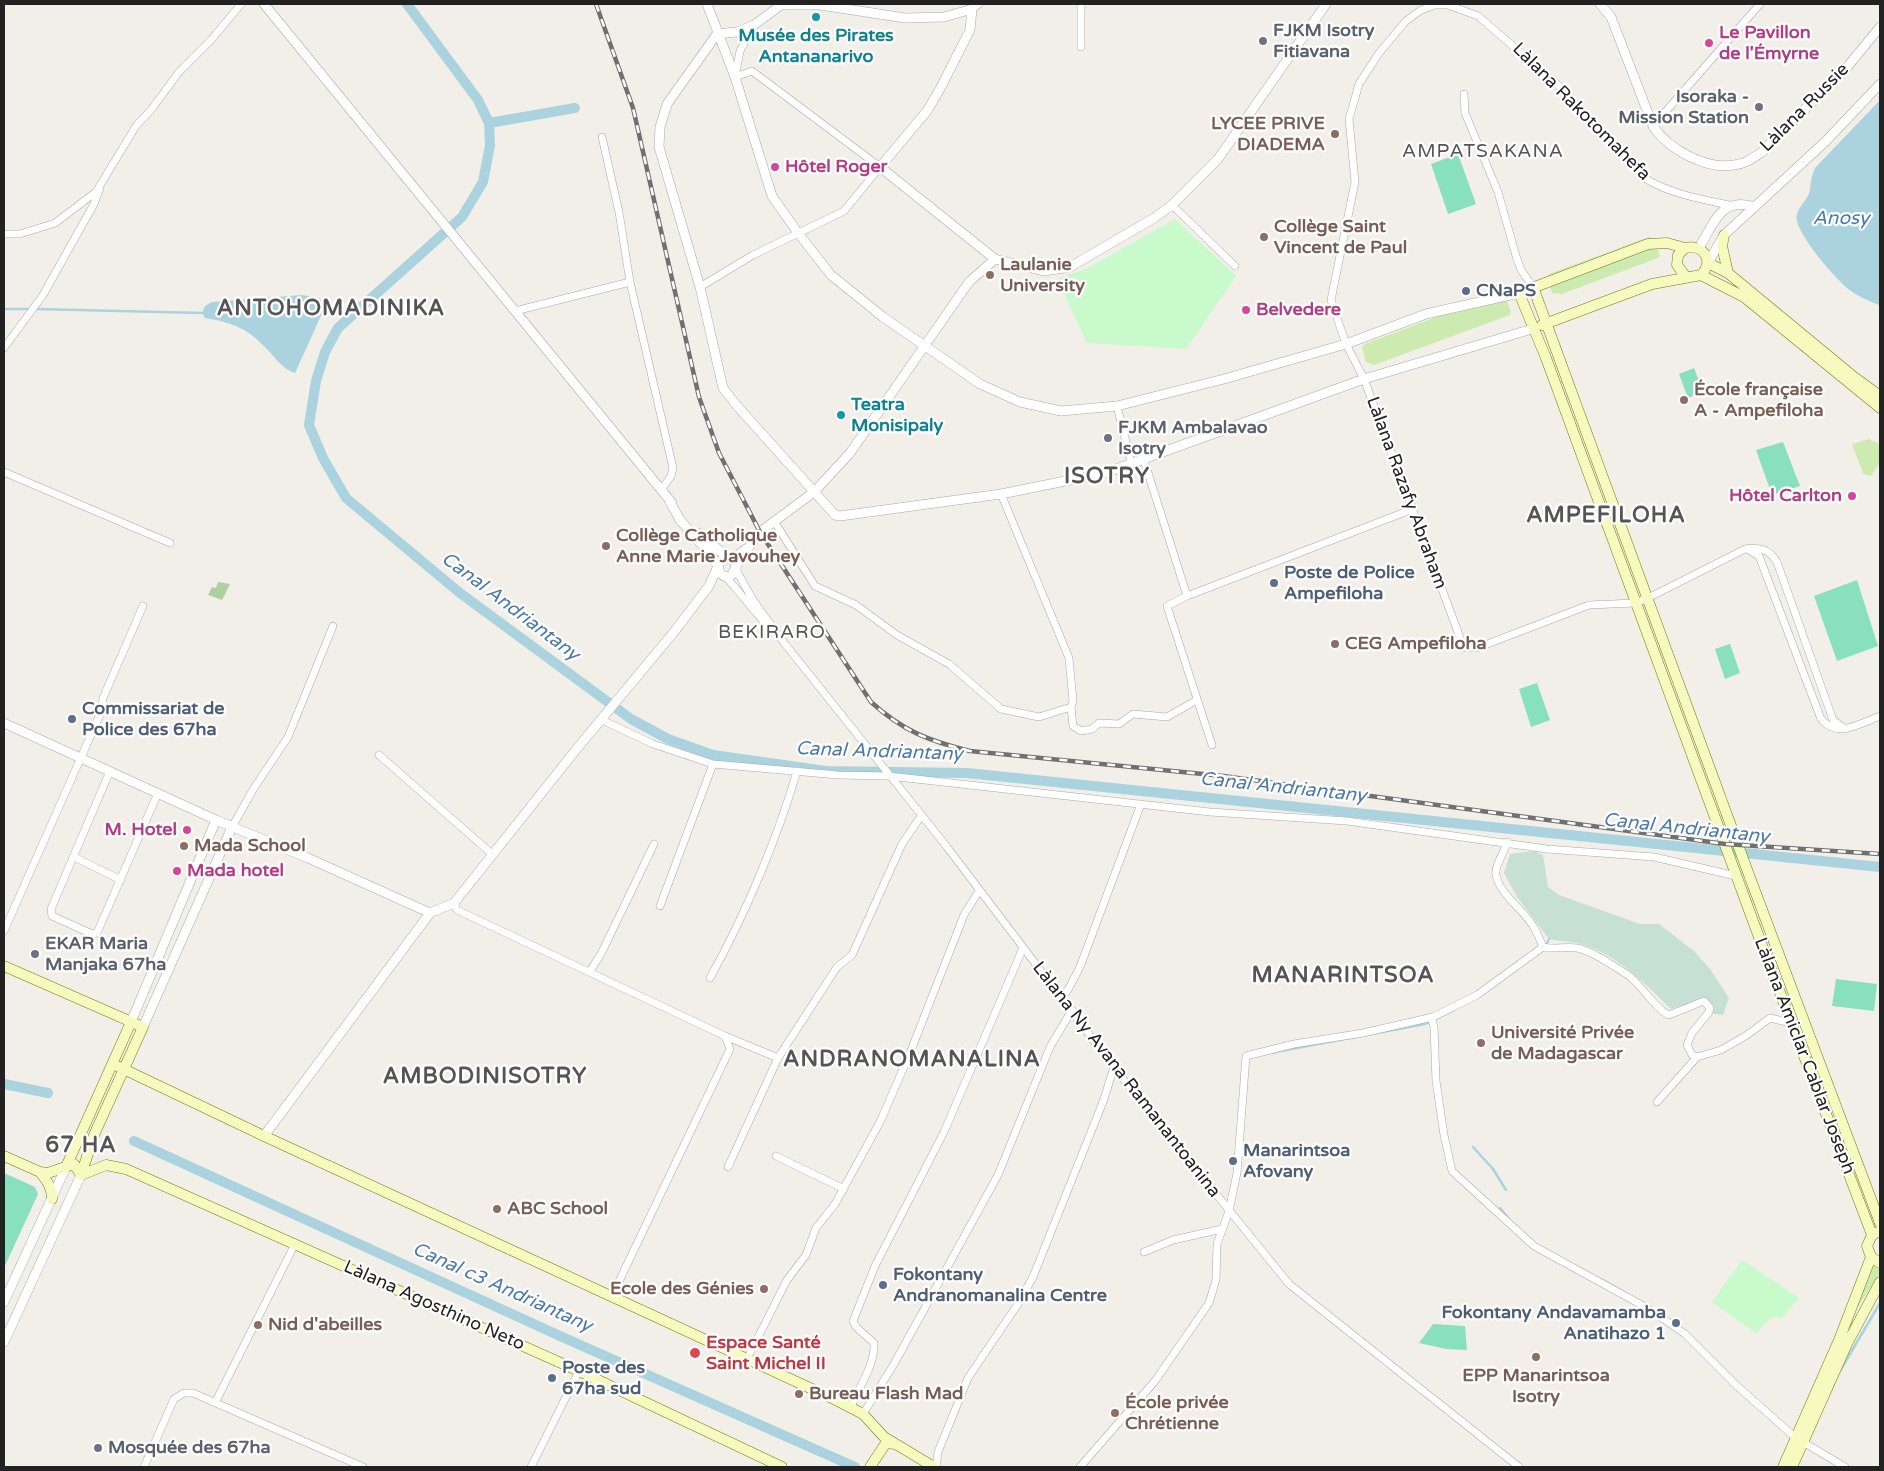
<!DOCTYPE html>
<meta charset="utf-8">
<style>
body{margin:0}
#map{position:relative;width:1884px;height:1471px;overflow:hidden;background:#f2efe9;font-family:"Varela Round",sans-serif}
canvas{display:block}
.frame{position:absolute;inset:0;border:5px solid #222;pointer-events:none}
</style>
<div id="map">
<canvas width="1884" height="1471"></canvas>
<div class="frame"></div>
</div>
<script>
const c = document.querySelector('canvas').getContext('2d');
c.lineJoin = 'round';
function fill(path, color) { c.fillStyle = color; c.fill(path, 'evenodd'); }
function stroke(path, color, width, dash) { c.strokeStyle = color; c.lineWidth = width; c.lineCap = dash ? 'butt' : 'round'; c.setLineDash(dash || []); c.stroke(path); }
function label(font, color, halo, rows, align = 'center') {
  c.font = font + ' "Varela Round",sans-serif'; c.lineWidth = 4.5; c.setLineDash([]); c.textBaseline = 'middle'; c.strokeStyle = halo; c.fillStyle = color; for (const [text, x, y, turn = 0] of rows) {
    c.save(); c.translate(x, y); c.rotate((+turn || 0) * Math.PI / 180); c.textAlign = isNaN(turn) ? turn : align; if (halo) c.strokeText(text, 0, 0); c.fillText(text, 0, 0); c.restore();
  }
}
fill(new Path2D(`
 M1649 237 1655 240 1660 256 1658 258 1562 294 1552 293 1547 279 1549 274Z
 M1501 292 1505 295 1511 312 1510 315 1374 365 1366 362 1362 347 1365 344Z
 M1869 439 1880 444V463L1871 476 1863 474 1852 444Z
 M1870 1265 1880 1269V1273L1854 1313Z`), '#cdebb0');
fill(new Path2D(`
 M218 582 230 584 222 600 208 595 212 587 216 588Z`), '#add19e');
fill(new Path2D(`
 M1534 851 1543 855 1548 887 1559 895 1640 924H1659L1694 951 1710 969 1729 998 1723 1015 1714 1014 1707 1002 1698 1001 1671 1009C1646 984 1615 953 1580 944 1570 941 1559 941 1549 939L1517 897 1504 873 1510 854Z`), '#c6e0d4');
fill(new Path2D(`
 M1175 219 1236 276 1186 349 1087 343 1057 279 1086 269Z
 M1742 1260 1799 1298 1782 1318 1773 1316 1756 1333 1712 1302Z`), '#c8facc');
fill(new Path2D(`
 M1458 154 1476 204 1448 214 1431 164Z
 M1694 368 1703 392 1688 398 1679 374Z
 M1783 442 1800 486 1772 495 1756 450Z
 M1857 580 1878 646 1837 661 1814 596Z
 M1730 644 1740 673 1725 679 1715 649Z
 M1537 683 1550 720 1531 727 1519 689Z
 M1836 979 1877 984 1874 1011 1832 1006Z
 M4 1173 35 1187 38 1194 4 1268Z
 M1433 1324 1465 1326 1467 1350 1446 1349 1419 1343Z`), '#88e0be');
fill(new Path2D(`
 M1880 100V304L1879 305C1868 301 1858 296 1848 289 1834 277 1801 239 1797 221 1794 209 1808 201 1810 190 1811 181 1811 177 1815 168Z
 M302 295 319 298 324 303V309L295 373C281 368 276 358 266 348 246 327 232 323 205 318L202 313 205 306 212 302Z`), '#aad3df');
stroke(new Path2D(`
 M4 309H30
 M36 309 202 313
 M1546 946 1549 939
 M1270 1053 1425 1024 1454 1010
 M1473 1147 1493 1169 1506 1190
 M1500 1208 1509 1219
 M1601 1279 1624 1292
 M1840 1371 1880 1303`), '#aad3df', 2.5);
stroke(new Path2D(`
 M407 4 478 100 489 123 490 145 483 182 462 217 338 328 325 352 316 381 309 425 323 458 346 498 460 593 631 719 668 739 713 755 826 771 967 773 1880 867
 M489 123 575 108
 M4 1084 48 1093
 M134 1141 560 1336 855 1467`), '#aad3df', 10);
const minor = new Path2D(`
 M1081 4V47
 M972 9 979 4
 M1464 94 1465 113 1498 192 1516 256 1521 270 1533 287
 M1653 126 1760 4
 M602 137 619 212 630 282
 M1172 205 1235 266
 M1729 205C1701 199 1671 194 1646 179L1558 85 1478 16 1448 5H1435L1421 10 1406 21 1379 53 1359 84 1349 119 1355 182 1331 300 1346 344 1364 379 1462 643 1465 646 1464 648H1477L1589 605 1635 603 1648 598 1745 549C1759 547 1769 549 1777 562L1833 720 1845 729
 M4 234H20L55 223 96 192 136 126 151 110 179 72 211 40 241 4
 M700 287 753 255 844 211 880 167 752 71 735 77 740 51 754 25
 M515 311 630 282 673 468 671 476 661 490
 M4 348 43 295 94 204 100 188
 M1117 406 1131 462
 M1143 457 1187 596
 M4 472 170 543
 M774 521 815 586 856 605 897 635 949 664 1001 709 1039 717 1071 707 1073 701 1069 658 1001 494
 M1747 549 1759 556 1821 719C1837 739 1861 723 1880 716
 M736 570 753 600 785 644 947 847 1126 1083 1289 1284 1519 1467
 M726 577 764 622
 M1071 707 1073 726 1081 731 1092 729 1099 723 1119 724 1133 714 1167 717 1197 700
 M602 720 653 744 713 764 838 775 889 776 1210 812 1347 821 1547 849 1654 857 1736 876
 M1212 745 1167 606 1187 596 1413 509
 M379 755 492 854
 M110 771 51 909 52 916 92 934 97 933 158 793
 M232 827 254 788 288 737 333 626
 M1507 842C1505 852 1494 866 1496 875 1500 895 1523 909 1533 926 1537 932 1540 940 1543 947
 M74 857 121 880
 M454 903 457 910 725 1036 730 1049 612 1296
 M660 906 713 764
 M4 931 102 710 103 698 143 606
 M1543 947C1554 950 1565 946 1577 948 1591 950 1615 967 1628 975 1642 985 1655 1009 1669 1015L1704 1001 1710 1008 1709 1012 1692 1033 1687 1045 1692 1055 1697 1057
 M590 971 601 954 654 844
 M710 978C745 915 777 840 797 771
 M1062 998 1069 988 1080 967 1141 804
 M1431 1017 1434 1027 1436 1081 1444 1135 1452 1171 1534 1246 1649 1309 1685 1334 1737 1386 1796 1438
 M725 1036 778 1058
 M1657 1102 1697 1057 1721 1050 1747 1035 1770 1018 1791 1023
 M776 1156 844 1189
 M728 1167 778 1058 837 967 852 955 902 844 921 816
 M1144 1252 1173 1240 1222 1229
 M747 1359 787 1280 806 1255 816 1228 835 1204 880 1122 910 1053 964 915 979 891
 M216 1401 295 1244
 M851 1407C859 1386 875 1366 874 1343L856 1327 853 1321 875 1266 944 1132 1023 948
 M863 1414 894 1364 998 1175 1050 1047 1072 1010
 M1803 1442 1845 1467
 M144 1467 174 1399 184 1393H193L363 1467
 M531 1467 579 1371
 M936 1467 938 1452 968 1378 1018 1304 1033 1277 1103 1102 1114 1067
 M1080 1467 1155 1381 1209 1303 1216 1280 1217 1244 1229 1211 1237 1173 1246 1056 1294 1044 1363 1033 1433 1017 1477 995 1543 947`);
const tertiary = new Path2D(`
 M264 4 672 503
 M707 4 735 77 772 196 798 233 831 275 883 317 980 384 1020 402 1061 411 1117 406 1224 379 1346 344 1426 314 1519 293
 M1600 4 1611 17 1653 126C1668 149 1706 170 1734 165 1745 164 1753 158 1762 152L1848 66 1880 27
 M972 9 944 17 905 18 820 5H781L754 25 737 32 717 34 667 104 660 127 659 147 700 287 723 388 738 407 835 515 840 516 1001 494 1105 473 1364 379 1532 329
 M972 9 970 30 940 89 927 111 880 167 995 259 1044 271 1070 267 1154 218 1172 205 1218 159 1326 4
 M1699 248C1714 223 1721 196 1755 207
 M1708 263 1724 235 1826 141 1880 84
 M699 533 728 558 738 555 746 549
 M736 570C737 563 733 558 725 558L719 563C717 573 723 579 732 575L740 559 760 532 814 492 850 453 969 282 995 259
 M4 723 216 820 308 858 430 913
 M131 1022 216 820
 M143 1027 232 827
 M264 1136 430 913 454 903 579 746 674 632 709 586 718 566 711 555 680 520 669 500
 M4 1302 66 1167
 M4 1342 81 1175`);
const secondary = new Path2D(`
 M1724 235 1722 246 1728 273
 M1685 248 1667 243 1648 244 1519 293 1546 358 1760 940 1872 1235
 M1708 263 1728 273 1854 377 1880 396
 M1701 275 1744 297 1880 408
 M1533 287 1752 883 1880 1223
 M1542 325 1652 284 1701 275C1715 261 1703 243 1685 248L1678 255 1677 265 1686 277
 M4 966 143 1027 94 1135 81 1175
 M113 1064 264 1136 836 1400 863 1414 884 1437 934 1467
 M4 1156 40 1172 48 1173 74 1164 81 1175
 M66 1167 131 1022
 M40 1172C47 1181 52 1187 52 1199
 M81 1175 106 1165 126 1169 579 1371 782 1467
 M1880 1231 1872 1235 1867 1246 1871 1257 1880 1263
 M870 1467 886 1443 895 1444
 M1783 1467 1839 1340 1871 1257
 M1792 1467 1847 1344 1880 1282`);
stroke(minor, '#a9a9a9', 8);
stroke(tertiary, '#a9a9a9', 10);
stroke(secondary, '#707d05', 11);
stroke(minor, '#fff', 7);
stroke(tertiary, '#fff', 9);
stroke(secondary, '#f7fabf', 10);
const rail = new Path2D(`
 M596 4 633 108 699 397 719 453 760 532 871 702C903 731 929 741 970 751L1223 776 1725 844 1880 854`);
stroke(rail, '#707070', 4.5);
stroke(rail, '#fff', 2.5, [8]);
for (const [x, y, r, color] of [
 [816,17,5,"#0f9aa8"],
 [1263,41,5,"#6b7280"],
 [1709,43,5,"#d1479c"],
 [1759,107,5,"#6b7280"],
 [1335,134,5,"#8d6e63"],
 [775,167,5,"#d1479c"],
 [1264,237,5,"#8d6e63"],
 [990,275,5,"#8d6e63"],
 [1466,291,5,"#5c6f8a"],
 [1246,310,5,"#d1479c"],
 [1684,400,5,"#8d6e63"],
 [841,415,5,"#0f9aa8"],
 [1108,438,5,"#6b7280"],
 [1852,496,5,"#d1479c"],
 [606,546,5,"#8d6e63"],
 [1274,583,5,"#5c6f8a"],
 [1335,644,5,"#8d6e63"],
 [72,719,5,"#5c6f8a"],
 [187,830,5,"#d1479c"],
 [184,846,5,"#8d6e63"],
 [177,871,5,"#d1479c"],
 [35,954,5,"#6b7280"],
 [1481,1043,5,"#8d6e63"],
 [1233,1161,5,"#5c6f8a"],
 [497,1209,5,"#8d6e63"],
 [883,1285,5,"#5c6f8a"],
 [764,1289,5,"#8d6e63"],
 [1676,1323,5,"#5c6f8a"],
 [258,1325,5,"#8d6e63"],
 [695,1353,6,"#e0444e"],
 [1536,1357,5,"#8d6e63"],
 [552,1378,5,"#5c6f8a"],
 [799,1394,5,"#8d6e63"],
 [1115,1413,5,"#8d6e63"],
 [98,1448,5,"#6b7280"]
]) { const dot = new Path2D(); dot.arc(x, y, r, 0, 2 * Math.PI); c.fillStyle = color; c.fill(dot); stroke(dot, '#fff', 2); }
label('bold 18px', '#5b616d', '#fff', [
 ["FJKM Isotry",1273,31],
 ["Fitiavana",1273,52],
 ["Isoraka -",1749,97,"right"],
 ["Mission Station",1749,118,"right"],
 ["FJKM Ambalavao",1118,428],
 ["Isotry",1118,449],
 ["EKAR Maria",45,944],
 ["Manjaka 67ha",45,965],
 ["Mosquée des 67ha",108,1448]
], 'left');
label('bold 18px', '#b23c85', '#fff', [
 ["Le Pavillon",1719,33],
 ["de l'Émyrne",1719,54],
 ["Hôtel Roger",785,167],
 ["Belvedere",1256,310],
 ["Hôtel Carlton",1842,496,"right"],
 ["M. Hotel",177,830,"right"],
 ["Mada hotel",187,871]
], 'left');
label('bold 18px', '#0d838f', '#fff', [
 ["Musée des Pirates",816,36],
 ["Antananarivo",816,57],
 ["Teatra",851,405,"left"],
 ["Monisipaly",851,426,"left"]
]);
label('18px', '#222', '#fff', [
 ["Làlana Russie",1805,108,-45],
 ["Làlana Rakotomahefa",1581,112,45],
 ["Làlana Razafy Abraham",1406,493,70],
 ["Làlana Amiclar Cablar Joseph",1804,1056,69],
 ["Làlana Ny Avana Ramanantoanina",1126,1080,52],
 ["Làlana Agosthino Neto",434,1306,24]
]);
label('bold 18px', '#785e54', '#fff', [
 ["LYCEE PRIVE",1325,124,"right"],
 ["DIADEMA",1325,145,"right"],
 ["Collège Saint",1274,227],
 ["Vincent de Paul",1274,248],
 ["Laulanie",1000,265],
 ["University",1000,286],
 ["École française",1694,390],
 ["A - Ampefiloha",1694,411],
 ["Collège Catholique",616,536],
 ["Anne Marie Javouhey",616,557],
 ["CEG Ampefiloha",1345,644],
 ["Mada School",194,846],
 ["Université Privée",1491,1033],
 ["de Madagascar",1491,1054],
 ["ABC School",507,1209],
 ["Ecole des Génies",754,1289,"right"],
 ["Nid d'abeilles",268,1325],
 ["EPP Manarintsoa",1536,1376,"center"],
 ["Isotry",1536,1397,"center"],
 ["Bureau Flash Mad",809,1394],
 ["École privée",1125,1403],
 ["Chrétienne",1125,1424]
], 'left');
label('bold 18px', '#4e5e75', '#fff', [
 ["CNaPS",1476,291],
 ["Poste de Police",1284,573],
 ["Ampefiloha",1284,594],
 ["Commissariat de",82,709],
 ["Police des 67ha",82,730],
 ["Manarintsoa",1243,1151],
 ["Afovany",1243,1172],
 ["Fokontany",893,1275],
 ["Andranomanalina Centre",893,1296],
 ["Fokontany Andavamamba",1666,1313,"right"],
 ["Anatihazo 1",1666,1334,"right"],
 ["Poste des",562,1368],
 ["67ha sud",562,1389]
], 'left');
label('bold 18px', '#be3a42', '#fff', [
 ["Espace Santé",706,1343],
 ["Saint Michel II",706,1364]
], 'left');
c.letterSpacing = '1px';
label('19px', '#555', '#fff', [
 ["AMPATSAKANA",1483,152],
 ["BEKIRARO",772,633]
]);
c.letterSpacing = '0px';
label('italic 19px', '#4a7aab', '#fff', [
 ["Anosy",1841,219],
 ["Canal Andriantany",510,607,37],
 ["Canal Andriantany",879,752,2],
 ["Canal Andriantany",1283,788,6],
 ["Canal Andriantany",1686,829,6],
 ["Canal c3 Andriantany",502,1288,24]
]);
c.letterSpacing = '1px';
label('bold 22px', '#555', '#fff', [
 ["ANTOHOMADINIKA",331,309],
 ["ISOTRY",1107,477],
 ["AMPEFILOHA",1606,516],
 ["MANARINTSOA",1343,976],
 ["ANDRANOMANALINA",912,1060],
 ["AMBODINISOTRY",485,1077],
 ["67 HA",81,1146]
]);
c.letterSpacing = '0px';
</script>
